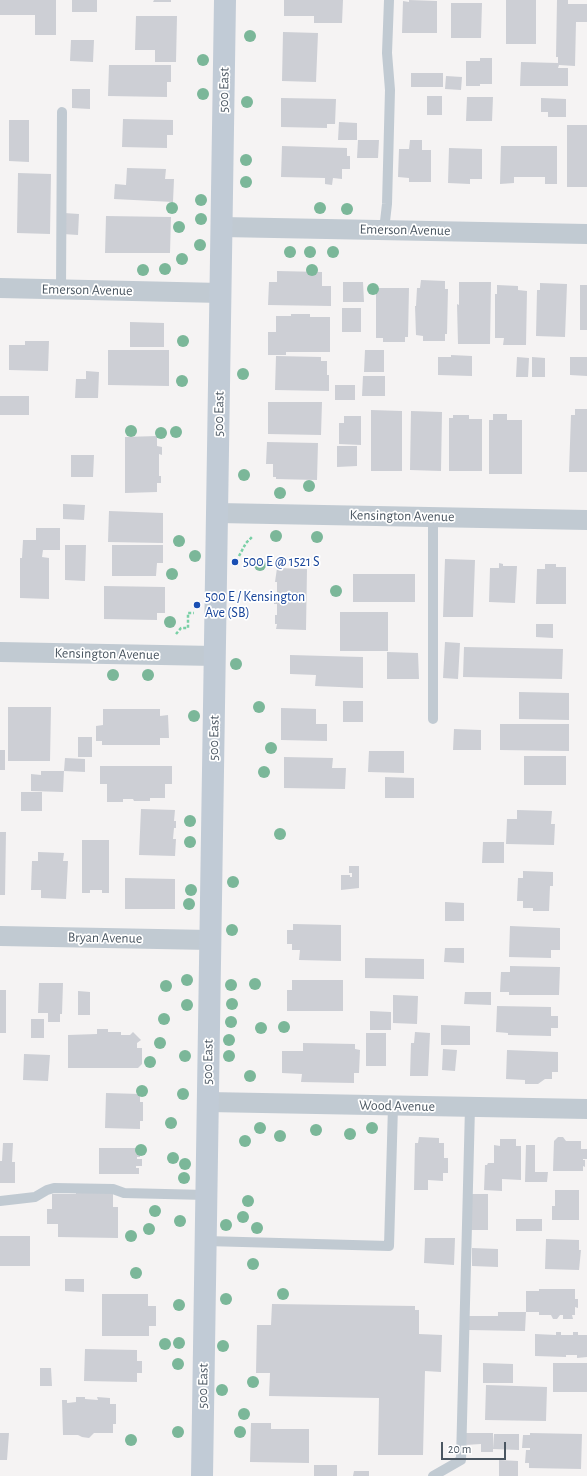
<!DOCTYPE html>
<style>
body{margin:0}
#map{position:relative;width:587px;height:1476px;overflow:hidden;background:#f5f3f3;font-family:"Alegreya Sans",sans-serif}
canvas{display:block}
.scale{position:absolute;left:441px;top:1442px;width:65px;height:18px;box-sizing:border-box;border:2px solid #4a5661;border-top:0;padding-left:5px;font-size:12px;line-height:14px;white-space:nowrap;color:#4a5661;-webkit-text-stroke:3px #fff;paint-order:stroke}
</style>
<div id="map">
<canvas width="587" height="1476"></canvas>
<div class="scale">20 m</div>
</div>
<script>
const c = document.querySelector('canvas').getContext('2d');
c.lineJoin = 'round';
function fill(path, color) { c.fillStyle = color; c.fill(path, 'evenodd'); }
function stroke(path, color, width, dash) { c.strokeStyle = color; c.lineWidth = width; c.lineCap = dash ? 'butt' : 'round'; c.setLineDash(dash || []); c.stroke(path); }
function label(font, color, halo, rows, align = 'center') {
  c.font = font + ' "Alegreya Sans",sans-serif'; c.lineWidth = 3.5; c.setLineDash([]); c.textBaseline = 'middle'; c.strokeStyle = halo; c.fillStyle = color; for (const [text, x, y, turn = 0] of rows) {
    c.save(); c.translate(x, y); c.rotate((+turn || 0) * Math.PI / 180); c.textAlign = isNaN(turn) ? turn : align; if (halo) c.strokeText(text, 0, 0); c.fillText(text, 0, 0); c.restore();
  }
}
fill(new Path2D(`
 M0 0H56V35H35V15H0Z
 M72 0H97V12H72Z
 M154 0H171V2H153Z
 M284 0H343L342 23H314V16H284Z
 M409 0 437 1V33H402L403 1 409 2Z
 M506 0H536V44H506Z
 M557 0H568V4H587V22H576L575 66 559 65 558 68H568V86H520L521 62 558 63V57H556Z
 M451 3H482L481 38H451Z
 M136 16H177L176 62H155V50H135Z
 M283 32 318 33 316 82 282 81Z
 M71 40H94L93 62 70 61Z
 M480 58H492V84H480V86H466V61H480Z
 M109 65H171V82H167V97L108 96Z
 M411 73H443V87H411Z
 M446 76 462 77 461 90 445 89Z
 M72 89H90V109L72 108Z
 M427 96H442V115H427Z
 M467 97H493L492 121H466Z
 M281 98 336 99 335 124H327V128L281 127Z
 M541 98 566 99V117H548V112H541Z
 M123 119 173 120V135H167V148L122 147Z
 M9 120H29V162L9 161Z
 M339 122 357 123V140H338Z
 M567 125H587V187H567Z
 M358 140H379L378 158H357Z
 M410 140H422V150H431V182H409V178L398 177 399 149H409Z
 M282 146 347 148V156H350V169H342V179L333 178 332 185 325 184V178L281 177Z
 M501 146H557V184H545V177H514V183L500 184Z
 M449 148 482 149V179H470V184L448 183Z
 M127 168 166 169 165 179H174L173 202 114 199 115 184 126 185Z
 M18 173 51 174 50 234 17 233Z
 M64 213 79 214 78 235 63 234Z
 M106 216 171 217 170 253H105Z
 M277 271 322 272V286H331V306L268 305 269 282H277Z
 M421 280 445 281V289H448L447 334H445V341H423V336L416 335 415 306H416L417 288H420Z
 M343 282H363L364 302H343Z
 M459 282H491L490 344H458L457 304 459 305Z
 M540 283 567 284 565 337 536 336 537 290H540Z
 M497 285 518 286V290L527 291 526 345H503L504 338H495V294H497Z
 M580 285H587V330H580Z
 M376 288H409L408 337H405V342H383V338H376Z
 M342 308H361V332H342Z
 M291 314H310V317H330V352H286V355H268V332H276V316H291Z
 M130 322 164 323V347H130Z
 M25 341H49L48 371 9 370V345H25Z
 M108 350H169V386L108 385Z
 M365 350H384V372H364Z
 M451 355 472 356V376L438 375V357H451Z
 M276 356 321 357V361H327V375H329V391L275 390Z
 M517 357 529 358 528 377H516Z
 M532 357 545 358V377H532Z
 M570 357H587V376L570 375Z
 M86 371 99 372 98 398H75L76 379H86Z
 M363 376H385V396H362Z
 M335 385H355V400H335Z
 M0 396H29V415H0Z
 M268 402H322L321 435 268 434Z
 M575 409H587V472H569L571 415H575Z
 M371 410 402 411V471H371Z
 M411 411 442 412 441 471 410 470Z
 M493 414H507V420H522V474H489V420H493Z
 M453 415H469V419H482V471H449V418H453Z
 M344 416H361V445L339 444V423H344Z
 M157 436V446L162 447V455L159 454V476H161V483H157V492L125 493V437Z
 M267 442 318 443 317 480 276 479V477H273V464H266Z
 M337 446H357V466L337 467Z
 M71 455H94L93 477H71Z
 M63 504 85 505 84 520 63 519Z
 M109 511 163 513V543L108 542Z
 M36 528H60V550H43L42 557 49 558V599L20 598V558H22L23 540H36Z
 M65 545H86L85 581 65 580Z
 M112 545H163V563H157L156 576H112Z
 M445 559 475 560 473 617H443Z
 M499 563 503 564V566H517L515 603 489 602 490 568H499Z
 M545 564H556V567H566V604H536L537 569H545Z
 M277 568 307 569 306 630 276 629 277 624H275V615H277V604H274V593H277V582H275Z
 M353 574H415V602H353Z
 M104 586 165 587V613H157V620L104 619Z
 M340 612H388V651H340Z
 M536 624H553V638L536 637Z
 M445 642 460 643 458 679 443 678Z
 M464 647 563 649 562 679 463 677Z
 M387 652 418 653 419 679H387Z
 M290 655 363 657V688L315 686 316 675 290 674Z
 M519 692 569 693V720L519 719Z
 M343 701H363V722H343Z
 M8 707H51L50 761H8Z
 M281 708 316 709V724H327V741L281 740Z
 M103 709H160V716L168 715 169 738H160V745H102V741H96V726L103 725Z
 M500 724H569V751L500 750Z
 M454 729 481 730V750H453Z
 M78 737H92V757H78Z
 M0 750H5V770H0Z
 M369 751H404V773L368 772Z
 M524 756H566V785H524Z
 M284 757 333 758 332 768H346L345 789 284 788Z
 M65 758 85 759V772L64 771Z
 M100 766H172V784H165V798H150V801H134L133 799H123V802H107V784H100Z
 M41 771H64L63 792 31 791V774L41 775Z
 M385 777 414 778V798H385Z
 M21 792H42V811H21Z
 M141 809 175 810 174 821H176V828H174L173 839H176L175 856 139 855Z
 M517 810 552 811 551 824H555L554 845 506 844 507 819H517Z
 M0 832H6L5 895H0Z
 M82 840H109V893H102V890H90V893H82Z
 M483 842H504V863H482Z
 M38 852 64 853 63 861H68L66 899 41 898V890H31L32 861H38Z
 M349 866H359V888L341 890V875H350V877H352V873H349Z
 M523 871 553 872V886H550L549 911H533V908H523V901H517L518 878H523Z
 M125 878 175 879V909H125Z
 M445 902 464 903V921H445Z
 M293 924 341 925V961L299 960 300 950H292V944H287V930H293Z
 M510 926 560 928V950H551V958L509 957Z
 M445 948H464V963L444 962Z
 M365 958 424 959V979L365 978Z
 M510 966 560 967 559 995H509V992H500L501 972H510Z
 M292 980H343V1011H287V990H292Z
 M39 983H63L62 1014H60V1022H48V1013H38Z
 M0 990H6V1033H0Z
 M78 991 90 992V1015H78Z
 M465 992H491V1005L464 1004Z
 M393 995 418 996 417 1024 393 1023Z
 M497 1006 551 1007V1016H558V1028H551V1036L508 1035V1033L496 1032Z
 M370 1011 391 1012V1030H370Z
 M31 1019H44V1038H31Z
 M441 1025 470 1026V1045H441Z
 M97 1029H108V1032H121V1035H130L133 1032 141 1040 137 1043V1048H142V1064L138 1068H68V1035L97 1034Z
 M415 1032 430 1033 428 1076H410L411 1043H414Z
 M366 1033H386V1066H366Z
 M303 1043 355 1044V1049L360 1050 359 1073H354V1083L301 1082 302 1074 282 1073V1051H303Z
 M443 1049 457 1050 455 1071 442 1070Z
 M507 1050 558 1052V1072H552V1079H545L538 1084H525V1080L506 1079Z
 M24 1054 50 1055 48 1081 23 1080Z
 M106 1093 140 1094V1102H143V1121H140V1129L105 1128Z
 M419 1137 439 1138V1143H444V1158H448V1173H443V1181L428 1180V1190H414L415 1143H418Z
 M558 1137H563L566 1141H581V1149H587V1159H583V1160H585V1167L583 1166V1171H553L554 1141Z
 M500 1139H516V1146H521V1180L502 1179V1191L484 1190 485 1165H487L488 1163H494V1145L500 1146Z
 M3 1143H13L12 1162H15V1183H0V1161H2Z
 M526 1145H535V1172H548L547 1182H525Z
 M99 1148H136V1151L140 1150V1157H137V1159H142V1166H136V1168H139V1174H99Z
 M555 1190H579V1220H552V1206H555Z
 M76 1191H113V1207H118V1238L58 1237V1224H47V1209H52V1194H76Z
 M471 1194H488V1230H470Z
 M516 1219H542V1231H516Z
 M0 1236H30V1266H0Z
 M425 1238H455L454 1265 424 1263Z
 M546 1239 579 1240V1250H581L579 1270 545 1269Z
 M472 1248 498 1249V1267L472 1266Z
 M65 1279H84V1292L65 1291Z
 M539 1289H575V1299H578V1308L575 1307V1315H572L573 1319H563V1315H560L557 1319H553L551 1315H539V1312H526V1291H539Z
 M102 1294H148V1306H156V1326H149V1336H102Z
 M272 1304 415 1306V1310H419V1334L442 1335 441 1372 425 1371 423 1455H378L379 1398 269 1396 270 1373H256L257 1325H271Z
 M498 1312H526L525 1331 469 1330V1316H498Z
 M556 1332H561V1335H573V1332H578V1335H587V1357L577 1358V1355H566V1357L535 1356V1334L556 1335Z
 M85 1349 137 1350V1361H142V1373H137V1382L84 1381Z
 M483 1363 513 1364V1383H483Z
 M553 1363H587V1392H553Z
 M40 1368H51L52 1386H40Z
 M486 1385 547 1387 546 1421 485 1420Z
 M76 1397H85V1399L98 1400 97 1397 110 1398V1404H116V1424H113V1433H94L89 1438 82 1437 78 1435H63L62 1400H67V1403L76 1402Z
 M251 1423H271V1429H309V1463L250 1462Z
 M0 1433H9L7 1460H0Z
 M466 1433H493V1452H481V1444L465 1445Z
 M530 1433 582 1434 581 1469 529 1468V1463H525L526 1450H530V1448H522L523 1435H530Z
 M494 1434H519V1450L493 1449Z
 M499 1460 518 1461V1476H499Z
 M314 1465H337V1476H314Z
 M354 1471H369V1476H353Z`), '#cdcfd5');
stroke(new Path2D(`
 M239 556 246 543 253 536
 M176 634 181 628H188V613H194`), '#7ad0a6', 2.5, [3, 2]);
stroke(new Path2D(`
 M384 230 387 204 390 90 387 53 389 0
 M61 290 62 112
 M433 719V517
 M0 1201 35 1197 47 1190 54 1188 113 1189 124 1193 206 1195
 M206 1241 389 1246 393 1106
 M433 1476 461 1460 470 1107`), '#c1cad2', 10);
stroke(new Path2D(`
 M222 227 587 234
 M0 288 221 293
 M218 513 587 520
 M0 652 215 656
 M0 936 210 940
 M208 1102 587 1109`), '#c1cad2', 20);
stroke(new Path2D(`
 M202 1476 225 0`), '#c1cbd6', 22);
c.fillStyle = '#7bb799';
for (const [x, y] of [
 [250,36],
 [203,60],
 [203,94],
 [247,102],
 [246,160],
 [246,182],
 [201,200],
 [172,208],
 [320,208],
 [347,209],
 [201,219],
 [179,227],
 [200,245],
 [290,252],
 [310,252],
 [333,252],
 [182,259],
 [165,269],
 [143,270],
 [312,270],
 [373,289],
 [183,341],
 [243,374],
 [182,381],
 [131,431],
 [176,432],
 [161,433],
 [244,475],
 [309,486],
 [280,493],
 [276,536],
 [317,537],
 [179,541],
 [195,556],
 [260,565],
 [172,574],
 [336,591],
 [170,622],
 [236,664],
 [113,675],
 [148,675],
 [259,707],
 [194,716],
 [271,748],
 [264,772],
 [190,821],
 [280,834],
 [190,842],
 [233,882],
 [191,890],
 [189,904],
 [232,930],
 [187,980],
 [255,984],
 [231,985],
 [166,986],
 [232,1004],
 [187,1005],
 [164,1019],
 [231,1022],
 [284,1027],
 [261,1028],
 [229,1040],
 [160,1043],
 [185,1056],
 [229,1056],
 [150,1062],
 [250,1076],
 [142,1091],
 [183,1094],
 [171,1123],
 [260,1128],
 [372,1128],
 [316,1130],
 [350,1134],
 [280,1136],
 [245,1141],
 [141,1150],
 [173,1158],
 [185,1164],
 [184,1178],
 [248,1201],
 [155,1211],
 [243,1217],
 [180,1221],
 [226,1225],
 [257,1228],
 [149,1229],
 [131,1236],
 [253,1264],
 [136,1273],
 [283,1294],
 [226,1299],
 [179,1305],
 [179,1343],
 [165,1344],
 [223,1346],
 [178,1364],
 [253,1382],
 [222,1390],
 [244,1414],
 [178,1432],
 [240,1432],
 [131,1440]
]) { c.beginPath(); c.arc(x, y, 6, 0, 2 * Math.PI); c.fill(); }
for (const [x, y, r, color] of [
 [235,562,4,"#1a4fb4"],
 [197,605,4,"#1a4fb4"]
]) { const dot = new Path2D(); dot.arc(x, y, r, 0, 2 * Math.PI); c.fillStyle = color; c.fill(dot); stroke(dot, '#fff', 1.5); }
label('14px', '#4a5661', '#fff', [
 ["500 East",224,90,-89],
 ["Emerson Avenue",405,230,1],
 ["Emerson Avenue",87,290,1],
 ["500 East",219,414,-89],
 ["Kensington Avenue",402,516,1],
 ["Kensington Avenue",107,654,1],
 ["500 East",214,738,-89],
 ["Bryan Avenue",105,938,1],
 ["500 East",208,1062,-89],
 ["Wood Avenue",397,1106,1],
 ["500 East",203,1386,-89]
]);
label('14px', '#164399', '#fff', [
 ["500 E @ 1521 S",243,562],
 ["500 E / Kensington",205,597],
 ["Ave (SB)",205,613]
], 'left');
</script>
